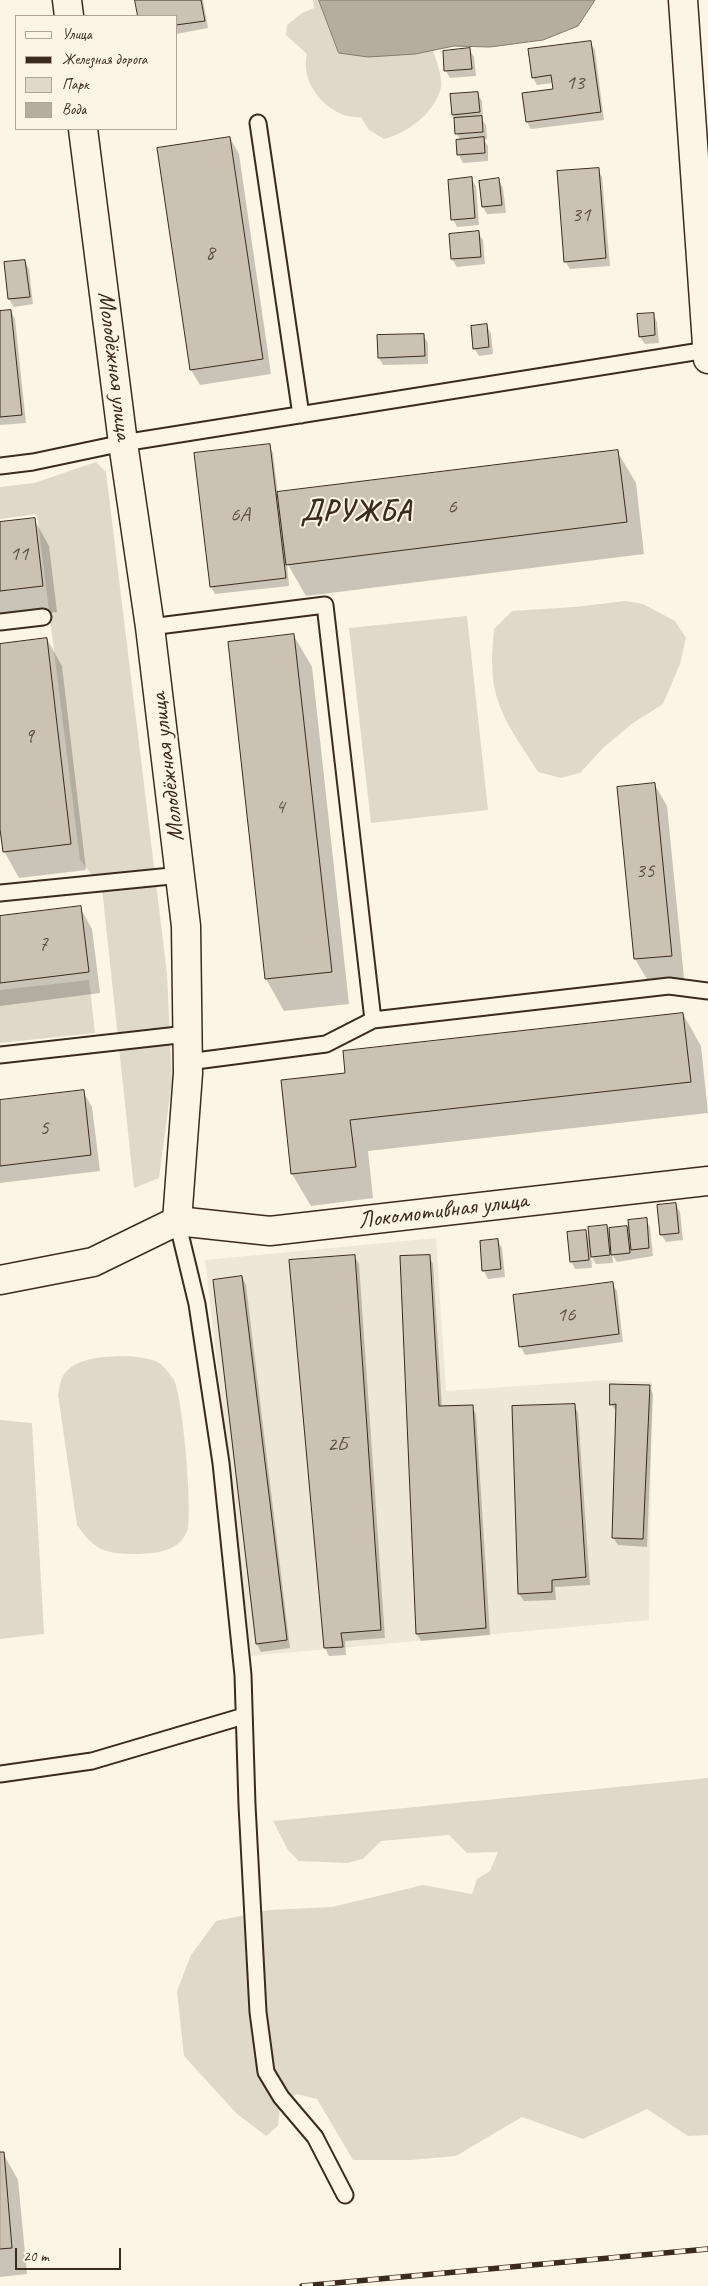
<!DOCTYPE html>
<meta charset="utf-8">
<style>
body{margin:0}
#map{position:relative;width:708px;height:2286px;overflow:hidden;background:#fcf5e5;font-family:Caveat,sans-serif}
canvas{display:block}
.legend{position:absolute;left:15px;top:15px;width:162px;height:115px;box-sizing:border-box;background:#fcf5e5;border:1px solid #afa495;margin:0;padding:6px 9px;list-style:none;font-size:15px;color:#3b2a1e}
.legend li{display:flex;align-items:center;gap:10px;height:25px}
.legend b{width:25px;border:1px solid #afa495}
.scale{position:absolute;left:15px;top:2248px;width:106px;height:22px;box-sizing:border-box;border:2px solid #3b2a1e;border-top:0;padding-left:6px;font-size:15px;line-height:18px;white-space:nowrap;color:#3b2a1e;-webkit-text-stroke:4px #fcf5e5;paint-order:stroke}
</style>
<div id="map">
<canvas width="708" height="2286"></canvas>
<ul class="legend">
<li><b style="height:6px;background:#fcf5e5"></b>Улица</li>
<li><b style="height:6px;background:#3b2a1e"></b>Железная дорога</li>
<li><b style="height:14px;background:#e0d8c8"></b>Парк</li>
<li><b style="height:14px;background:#b7ad9e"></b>Вода</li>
</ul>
<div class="scale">20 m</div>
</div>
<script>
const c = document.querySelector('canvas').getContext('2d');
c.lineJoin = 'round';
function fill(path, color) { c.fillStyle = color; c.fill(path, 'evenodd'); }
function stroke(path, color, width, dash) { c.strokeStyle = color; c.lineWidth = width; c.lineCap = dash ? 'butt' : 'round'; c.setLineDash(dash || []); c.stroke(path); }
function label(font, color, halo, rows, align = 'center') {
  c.font = font + ' Caveat,sans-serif'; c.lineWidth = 4; c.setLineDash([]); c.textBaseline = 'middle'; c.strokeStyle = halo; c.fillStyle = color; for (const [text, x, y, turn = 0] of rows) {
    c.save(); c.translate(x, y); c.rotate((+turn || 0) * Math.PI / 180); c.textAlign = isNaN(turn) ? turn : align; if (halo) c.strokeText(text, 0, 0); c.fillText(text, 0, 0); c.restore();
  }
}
fill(new Path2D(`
 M436 1238 446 1391 608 1380 652 1382 649 1620 251 1656 205 1260Z`), '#eee6d6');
fill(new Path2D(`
 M313 0H413C419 16 445 73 441 87 435 113 408 133 384 139L369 130 361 117C330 120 299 84 307 54L286 35 287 25 302 13 314 8Z
 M96 462 106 472 167 974 172 1080 159 1178 134 1188 102 888 80 860 37 514 0 519V487L34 483Z
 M626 601 643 604 675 621 686 638 680 664 663 704 633 723 604 747 580 773 561 778 538 772C524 749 505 725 497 698 490 676 492 651 494 629L512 611 574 607Z
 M467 616 488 810 371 823 349 628Z
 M89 980 95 1033 0 1043V990Z
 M125 1356C138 1357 151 1357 162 1365 166 1369 171 1376 174 1380 183 1398 192 1508 188 1528 187 1532 184 1538 181 1541 169 1554 146 1554 130 1554 102 1553 93 1548 77 1525L58 1395C59 1390 60 1381 63 1376 75 1356 106 1357 125 1356Z
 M0 1420 32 1423 44 1634 0 1639Z
 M708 1778V2135L688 2136 647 2109 583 2139 522 2117 456 2156 411 2160H353L317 2099 297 2094 280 2105 278 2126 266 2136 236 2113 184 2056 177 1991 191 1955 216 1921 269 1910 332 1907 423 1885 472 1894 477 1879 490 1871 498 1852 467 1853 449 1835 381 1841 363 1859 347 1863 299 1861 288 1850 273 1821Z`), '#e0d8c8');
const water = new Path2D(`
 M319 0H595L578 26 543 40 490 47 454 46 415 54 368 57 339 53Z`);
fill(water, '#b7ad9e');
stroke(water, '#85796b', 1);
fill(new Path2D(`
 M136 0H203L208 28 176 34V16H139Z
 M590 42 595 50 604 120 531 129 527 122 554 90 553 83 537 85 533 78Z
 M469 49 474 57 476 76 450 78 446 71Z
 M477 93 482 101 483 121 486 125 487 139 484 140 488 146V161L463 163 459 155 457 141 460 140 457 134 453 115Z
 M230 138 239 154 271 374 200 385 191 370Z
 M598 169 602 177 610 266 570 269 565 261Z
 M471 179 476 186 479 225 457 227 453 219Z
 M499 180 503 188 506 213 487 214 483 207Z
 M478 233 483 240 485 264 457 267 452 259Z
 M25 261 29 269 33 304 14 307 9 299Z
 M11 312 15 319 26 423 0 425V313Z
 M653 314 657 322 659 343 645 344 640 337Z
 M487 326 491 334 493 354 479 356 474 348Z
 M423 335 428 343V364L383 365 379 358Z
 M269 445 273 453 278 494 617 451 636 483 644 554 306 596 287 563 289 586 215 594 211 587Z
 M34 519 49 546 57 612 0 619V523Z
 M294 636 312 667 349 1004 284 1011 266 979Z
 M47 639 62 666 86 870 19 878 4 851 0 818V645Z
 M655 785 667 806 684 978 648 981 635 959 619 788Z
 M80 907 92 929 100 993 0 1006V917Z
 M683 1014 701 1046 708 1113 368 1151 373 1198 311 1206 292 1174 347 1074Z
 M83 1091 92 1107 100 1171 0 1183V1101Z
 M676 1205 680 1212 683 1240 666 1242 661 1234Z
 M646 1220 650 1227 653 1256 617 1262 612 1254 613 1263 596 1264 591 1256 592 1268 575 1269 571 1261 585 1231 590 1240 606 1226 610 1234V1229L630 1227Z
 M498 1241 502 1248 505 1277 488 1279 484 1271 481 1242Z
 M354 1256 359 1264 385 1638 345 1641 346 1655 329 1656 325 1648 290 1261Z
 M429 1256 433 1264 442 1408 472 1407 476 1414 490 1635 421 1641 417 1634Z
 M242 1277 246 1285 290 1648 261 1652 257 1644Z
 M612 1283 617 1291 623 1342 525 1355 521 1347 514 1296Z
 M649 1386 653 1394 647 1547 618 1545 613 1537 617 1412 611 1404Z
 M574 1405 578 1413 590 1585 555 1587 556 1600 524 1601 519 1594Z
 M3 2153 18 2180 27 2274 0 2277V2154Z`), '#0003');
const building = new Path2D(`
 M135 0H201L205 21 176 25V16H138Z
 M591 41 601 112 526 122 522 93 553 89 551 75 532 78 528 49Z
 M470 48 472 69 444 71 443 51Z
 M478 92 480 112 452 115 450 94Z
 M482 116 483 132 455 134 454 118Z
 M230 137 263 359 190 370 157 148Z
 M484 137 485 153 457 155 456 140Z
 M599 168 606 258 564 262 557 171Z
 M472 177 475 218 451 220 448 180Z
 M499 178 502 205 482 207 479 181Z
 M479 231 481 257 451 259 449 234Z
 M25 260 30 297 8 299 4 262Z
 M11 310 22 415 0 417V311Z
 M654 313 655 335 639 337 637 314Z
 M487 324 489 347 473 349 471 326Z
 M424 334 425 356 378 358 377 335Z
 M270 444 286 578 210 587 194 453Z
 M618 450 627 522 286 565 277 492Z
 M35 518 43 586 0 591V522Z
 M294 634 332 972 265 979 228 642Z
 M47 638 71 844 3 852 0 829V644Z
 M655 783 672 956 634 959 617 787Z
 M81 906 89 972 0 983V916Z
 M683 1013 691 1082 350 1120 356 1167 291 1174 281 1080 345 1073 343 1051Z
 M84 1090 91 1155 0 1166V1100Z
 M676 1203 679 1233 660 1235 657 1205Z
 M647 1218 649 1248 631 1250 628 1220Z
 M607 1225 610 1255 591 1257 588 1227Z
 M627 1226 630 1253 611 1255 609 1228Z
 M586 1230 589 1260 570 1262 567 1232Z
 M498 1239 501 1269 482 1271 480 1241Z
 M355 1255 381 1630 341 1633 343 1647 324 1648 289 1260Z
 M430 1255 439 1406 473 1405 486 1628 416 1634 400 1256Z
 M242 1276 287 1640 256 1644 213 1280Z
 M613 1282 619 1334 519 1347 513 1295Z
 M610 1384 650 1385 643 1539 612 1538 616 1404 610 1405Z
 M575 1404 586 1577 552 1580V1592L518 1594 512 1406Z
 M0 2152H4L12 2248 0 2249Z`);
fill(building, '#ccc2b3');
stroke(building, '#3b2a1e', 1);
const lane = new Path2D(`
 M258 123 301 415
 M0 466 33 462 123 443 707 350
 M0 622 43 617
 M150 627 325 605 373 1020
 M0 893 181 875
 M0 1055 187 1034
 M188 1062 326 1044 373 1020 669 986 708 991
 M177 1221 197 1304 221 1463 243 1675 247 1805 258 2012 266 2072 281 2097 315 2137 345 2195
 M0 1774 92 1761 244 1716`);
const street = new Path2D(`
 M683 0 708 359
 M177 1221 270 1231 708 1181`);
const secondary = new Path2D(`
 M67 0 69 16
 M0 1280 93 1262 177 1221 188 1073 186 926 150 627 123 443 83 129`);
stroke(lane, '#3b2a1e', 19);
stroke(street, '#3b2a1e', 31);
stroke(secondary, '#3b2a1e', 31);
stroke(lane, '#fcf5e5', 15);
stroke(street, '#fcf5e5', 28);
stroke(secondary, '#fcf5e5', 28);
const rail = new Path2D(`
 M302 2286 708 2249`);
stroke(rail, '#3b2a1e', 5.5);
stroke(rail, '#fcf5e5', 4, [11]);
label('21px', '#5f5043', null, [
 ["13",575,83],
 ["31",581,215],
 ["8",210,253],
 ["6",452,507],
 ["6А",240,515],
 ["11",19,554],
 ["9",29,736],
 ["4",280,807],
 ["35",645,871],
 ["7",43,944],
 ["5",44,1128],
 ["16",566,1315],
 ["2Б",337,1445]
]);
label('24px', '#3b2a1e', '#fcf5e5', [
 ["Молодёжная улица",114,366,83],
 ["Молодёжная улица",168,767,-97],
 ["Локомотивная улица",443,1211,-7]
]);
c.letterSpacing = '1px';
label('bold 29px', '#3b2a1e', '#fcf5e5', [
 ["ДРУЖБА",356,512]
]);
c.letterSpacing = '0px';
</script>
